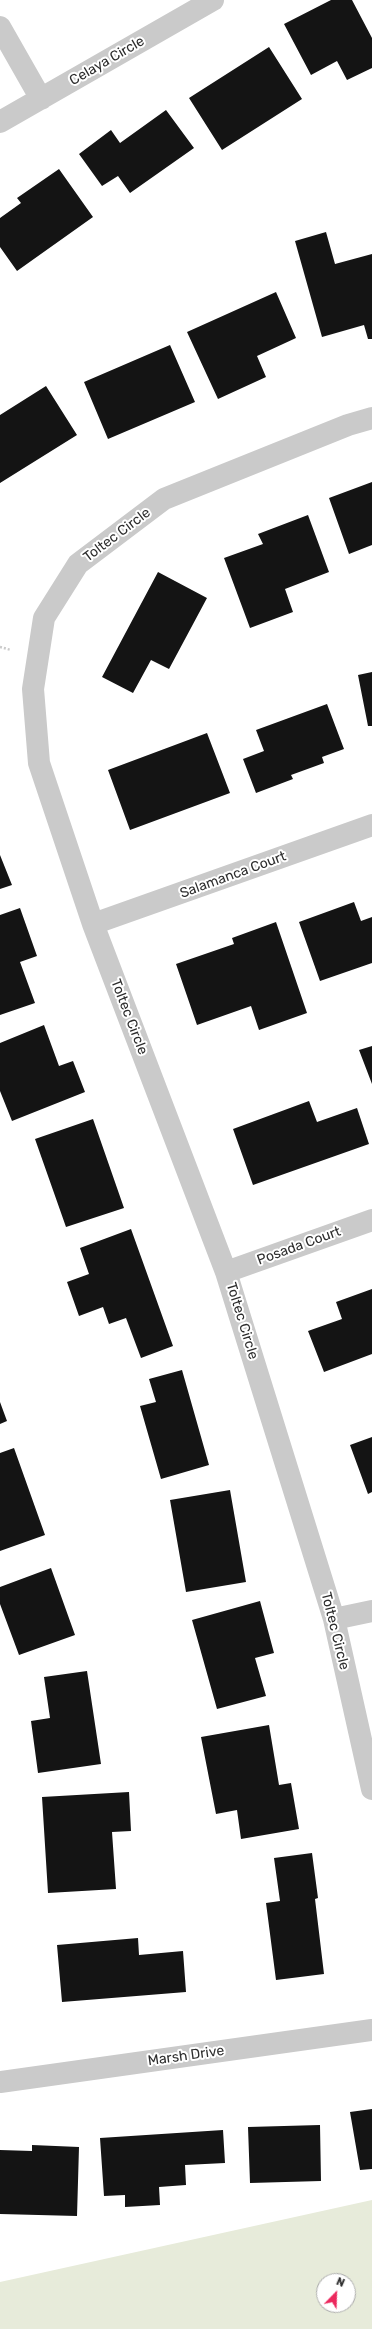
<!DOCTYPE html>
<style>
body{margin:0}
#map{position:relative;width:372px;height:2329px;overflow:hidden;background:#fff;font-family:Rubik,sans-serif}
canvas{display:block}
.north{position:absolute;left:316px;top:2273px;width:40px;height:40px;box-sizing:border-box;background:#fff;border:1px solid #ababab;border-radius:50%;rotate:23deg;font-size:11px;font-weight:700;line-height:16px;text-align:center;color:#2d2d2d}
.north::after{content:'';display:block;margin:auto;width:14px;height:18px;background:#ec285d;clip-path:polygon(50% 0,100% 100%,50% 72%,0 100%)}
</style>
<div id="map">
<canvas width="372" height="2329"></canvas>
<div class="north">N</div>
</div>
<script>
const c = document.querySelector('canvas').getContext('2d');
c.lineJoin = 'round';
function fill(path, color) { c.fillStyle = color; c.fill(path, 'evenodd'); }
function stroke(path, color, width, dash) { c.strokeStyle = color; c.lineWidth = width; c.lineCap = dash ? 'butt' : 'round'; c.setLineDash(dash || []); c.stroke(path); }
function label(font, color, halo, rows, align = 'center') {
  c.font = font + ' Rubik,sans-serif'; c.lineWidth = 4; c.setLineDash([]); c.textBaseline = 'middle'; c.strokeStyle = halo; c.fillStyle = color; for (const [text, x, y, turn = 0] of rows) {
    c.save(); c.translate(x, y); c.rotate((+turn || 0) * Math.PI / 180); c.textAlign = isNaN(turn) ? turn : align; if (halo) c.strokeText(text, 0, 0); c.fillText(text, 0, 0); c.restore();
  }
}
fill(new Path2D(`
 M372 2200V2329H0V2282ZM324 2281H348V2305H324Z`), '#e7ebda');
fill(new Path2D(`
 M331 0H352L372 38V68L347 80 337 61 311 75 284 24Z
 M269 47 302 99 222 150 189 98Z
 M166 110 194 148 130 193 118 176 102 186 79 154 111 130 120 143Z
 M59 169 93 217 17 271 0 247V218L21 203 17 198Z
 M326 232 335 264 372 254V339H368L364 325 322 337 295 241Z
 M276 292 296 338 257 356 266 377 218 399 187 332Z
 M170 345 195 402 108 439 84 382Z
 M46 386 77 435 0 483V415Z
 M372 482V545L349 554 329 498Z
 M308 515 329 572 285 589 293 612 250 628 224 558 263 544 258 534Z
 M158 572 207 598 169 669 151 660 133 693 102 677Z
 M372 672V726H368L358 675Z
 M327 704 344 749 322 757 324 763 291 775 293 779 256 793 243 759 264 751 256 730Z
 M207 733 230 793 130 830 108 770Z
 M0 855 12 885 0 889Z
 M354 902 361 921 372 917V963L320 981 299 922Z
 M20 908 37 956 20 962 35 1003 0 1015V915Z
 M276 922 307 1013 259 1030 251 1006 197 1025 176 964 234 944 232 938Z
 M44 1025 59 1066 73 1061 85 1092 12 1121 0 1091V1043Z
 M372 1046V1084L359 1050Z
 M309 1101 317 1122 357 1108 369 1144 253 1185 233 1129Z
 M93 1119 124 1208 66 1227 35 1139Z
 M131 1229 173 1346 141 1358 126 1318 109 1324 103 1307 79 1316 67 1282 89 1274 80 1248Z
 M372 1289V1354L324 1372 308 1331 342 1319 336 1302Z
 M182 1370 209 1465 161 1479 140 1406 156 1402 149 1379Z
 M0 1402 7 1421 0 1424Z
 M372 1437V1492L368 1494 350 1445Z
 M14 1448 45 1535 0 1551V1453Z
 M230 1490 246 1582 186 1592 170 1500Z
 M51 1568 75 1635 19 1655 0 1604V1587Z
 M260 1601 274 1653 255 1658 266 1696 217 1709 192 1620Z
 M87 1671 101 1764 38 1773 31 1721 50 1718 44 1677Z
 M269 1725 279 1785 291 1783 299 1829 241 1839 237 1810 216 1814 201 1737Z
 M129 1792 131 1831 112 1832 116 1889 48 1893 42 1797Z
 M312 1853 318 1898 315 1899 324 1974 276 1980 266 1903 280 1901 274 1858Z
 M138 1938 139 1955 183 1951 186 1992 62 2002 57 1945Z
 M372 2109V2169L360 2170 350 2112Z
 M320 2125 321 2181 250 2183 248 2127Z
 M223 2130 225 2163 185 2165 186 2185 159 2187 160 2205 125 2207V2195L104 2196 100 2138Z
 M32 2145 79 2147 77 2216 0 2214V2150L32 2151Z`), '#141414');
stroke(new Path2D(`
 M0 647 11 650`), '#cacaca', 2.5, [2, 2]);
stroke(new Path2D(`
 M0 27 41 99
 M0 122 213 0
 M372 418 348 425 164 499 78 564 44 618 33 689 39 763 93 924 226 1272 334 1619 372 1789
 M93 924 372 825
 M226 1272 372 1220
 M334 1619 372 1611
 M0 2082 372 2030`), '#cacaca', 22);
label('14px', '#2d2d2d', '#fff', [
 ["Celaya Circle",107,61,-30],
 ["Toltec Circle",117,535,-37],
 ["Salamanca Court",233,875,-20],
 ["Toltec Circle",129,1017,69],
 ["Posada Court",299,1246,-20],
 ["Toltec Circle",242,1321,73],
 ["Toltec Circle",335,1631,76],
 ["Marsh Drive",186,2056,-8]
]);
</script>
